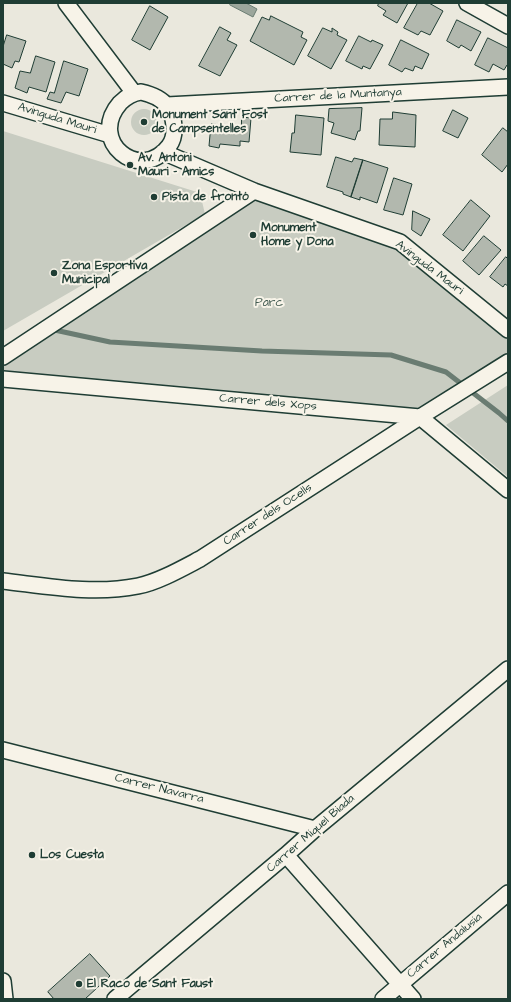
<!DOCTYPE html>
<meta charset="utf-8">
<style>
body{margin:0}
#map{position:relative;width:511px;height:1002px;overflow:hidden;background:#eae8dd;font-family:"Architects Daughter",sans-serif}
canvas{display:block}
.frame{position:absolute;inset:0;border:4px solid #1f3d34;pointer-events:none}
</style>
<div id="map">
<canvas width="511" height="1002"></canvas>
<div class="frame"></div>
</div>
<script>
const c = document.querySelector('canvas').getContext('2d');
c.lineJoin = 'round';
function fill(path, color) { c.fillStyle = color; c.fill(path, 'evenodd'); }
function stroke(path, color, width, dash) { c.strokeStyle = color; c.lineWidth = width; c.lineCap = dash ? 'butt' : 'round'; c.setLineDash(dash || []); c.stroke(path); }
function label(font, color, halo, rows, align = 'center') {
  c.font = font + ' "Architects Daughter",sans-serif'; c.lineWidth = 4; c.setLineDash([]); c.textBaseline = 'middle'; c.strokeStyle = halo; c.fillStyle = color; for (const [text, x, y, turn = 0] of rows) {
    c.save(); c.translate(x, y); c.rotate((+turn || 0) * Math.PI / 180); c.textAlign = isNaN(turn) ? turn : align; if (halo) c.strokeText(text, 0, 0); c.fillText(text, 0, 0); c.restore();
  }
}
fill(new Path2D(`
 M131 122a13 13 0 1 1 26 0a13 13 0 1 1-26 0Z
 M3 131 200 193 205 214 3 331Z
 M254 191 400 242 508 330V362L420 417 3 379V357Z
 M508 385V477L446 425Z`), '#c8ccc1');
const water = new Path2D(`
 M231 3H246L257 9 253 17 230 5Z`);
fill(water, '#9ca69c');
stroke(water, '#6a7c72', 1);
stroke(new Path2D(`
 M50 329 110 342 262 351 391 355 446 372 499 413 508 421`), '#6a7c72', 5);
const building = new Path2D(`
 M379 3H408L397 23 383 15 386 11 378 6Z
 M418 3H429L443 11 430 35 421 31 418 35 404 28Z
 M150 6 168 17 150 50 132 40Z
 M271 16 303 32 301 37 307 40 294 65 250 41 262 17 269 20Z
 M457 20 481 32 471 51 461 45 459 48 447 41Z
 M220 27 231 33 227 40 237 45 220 76 199 66Z
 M323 28 332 32V28L338 32 337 35 347 40 331 69 308 56Z
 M7 35 26 41 19 62 15 61 12 68 3 64V47Z
 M359 36 371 42 372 40 383 45 370 69 363 66 362 69 346 61Z
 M488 38 508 48V66L507 65 504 70 493 64 489 72 475 65Z
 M401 40 429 54 422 69 415 66 413 71 405 68 402 72 389 65Z
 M36 56 55 62 46 92 29 87 27 93 15 88 20 71 30 73Z
 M64 61 88 69 79 96 66 92 61 103 47 99 50 92 54 93Z
 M362 108 360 131H358L355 140 331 133 334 123 328 121 329 109Z
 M453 110 468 118 458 138 443 131Z
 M393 112 416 115 415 147 379 145 380 119H392Z
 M296 115 324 118 321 155 290 152 292 133H294Z
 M242 117 251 118 249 142 240 141V146L220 144 219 148 209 146 211 124 241 127Z
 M503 128 508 132V164L502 172 482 155Z
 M336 157 352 162 354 158 363 160 351 197 343 194V192L327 187Z
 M363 160 388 168 377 203 360 197V200L351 197Z
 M394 178 412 184 403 215 384 210Z
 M471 200 490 216 463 251 443 235Z
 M413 211 430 219 421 236 412 230Z
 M484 236 501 250 479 275 463 261Z
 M506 257 508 259V286L505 284 503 287 490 277Z
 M90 954 110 976 85 999H54L48 992Z`);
fill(building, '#b2b8ae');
stroke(building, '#1f3d34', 1);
const street = new Path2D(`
 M66 3 134 93
 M467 3 508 26
 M141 92C150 94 161 98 167 106 175 117 177 135 169 146 140 184 87 141 120 103 126 97 132 93 141 92Z
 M3 103 110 135
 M167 105 508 87
 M163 152 254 191 400 242 508 330
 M3 357 254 191
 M3 379 420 417 508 490
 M3 581C47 586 93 595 138 586 158 582 181 569 200 559L420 417 508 362
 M3 750 315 829
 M286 855 413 999
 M3 981 5 999
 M115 999 286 855 315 829 508 669
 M383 999 508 893`);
stroke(street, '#1f3d34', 18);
stroke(street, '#f7f3e8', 15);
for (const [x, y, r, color] of [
 [144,122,4,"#1f3d34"],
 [130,165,4,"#1f3d34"],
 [154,197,4,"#1f3d34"],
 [253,235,4,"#1f3d34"],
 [54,273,4,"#1f3d34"],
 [32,855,4,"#1f3d34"],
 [79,984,4,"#1f3d34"]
]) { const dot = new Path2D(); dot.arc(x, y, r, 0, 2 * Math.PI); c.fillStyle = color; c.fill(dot); stroke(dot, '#f7f3e8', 1.5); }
label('12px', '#1f3d34', '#f7f3e8', [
 ["Carrer de la Muntanya",338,96,-3],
 ["Avinguda Mauri",57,119,17],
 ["Avinguda Mauri",429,268,37],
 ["Carrer dels Xops",268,403,5],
 ["Carrer dels Ocells",268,515,-33],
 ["Carrer Navarra",159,789,14],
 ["Carrer Miquel Biada",311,834,-41],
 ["Carrer Andalusia",445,946,-40]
]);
label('bold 12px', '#1f3d34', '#f7f3e8', [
 ["Monument Sant Fost",152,115],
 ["de Campsentelles",152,129],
 ["Av. Antoni",138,158],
 ["Mauri - Amics",138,172],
 ["Pista de frontó",162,197],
 ["Monument",261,228],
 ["Home y Dona",261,242],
 ["Zona Esportiva",62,266],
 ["Municipal",62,280],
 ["Los Cuesta",40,855],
 ["El Raco de Sant Faust",87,984]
], 'left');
label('12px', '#415a50', '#f7f3e8', [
 ["Parc",269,303]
]);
</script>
